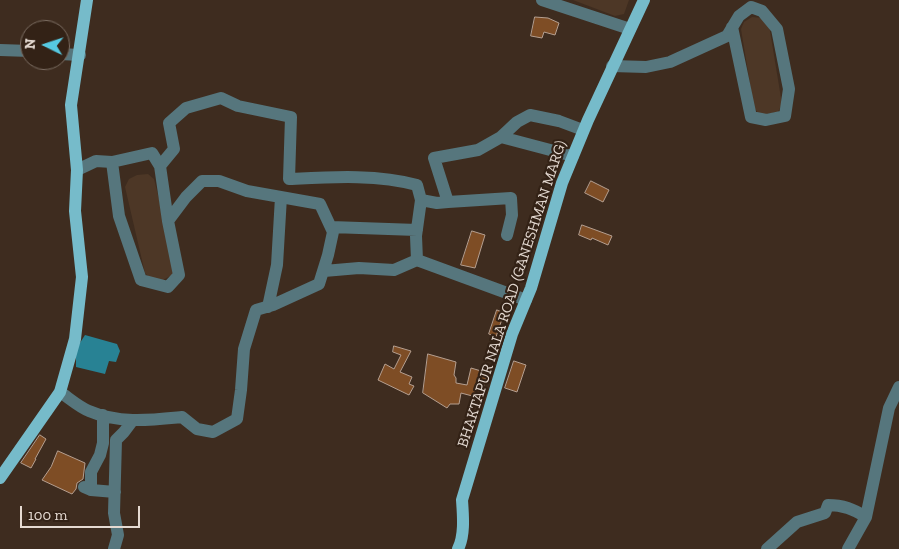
<!DOCTYPE html>
<style>
body{margin:0}
#map{position:relative;width:899px;height:549px;overflow:hidden;background:#3e2c1f;font-family:"Zilla Slab",serif}
canvas{display:block}
.north{position:absolute;left:20px;top:20px;width:50px;height:50px;box-sizing:border-box;background:#332216;border:1px solid #7a6c61;border-radius:50%;rotate:274deg;font-size:14px;font-weight:700;line-height:20px;text-align:center;color:#e5dad2}
.north::after{content:'';display:block;margin:auto;width:18px;height:22px;background:#56c9e1;clip-path:polygon(50% 0,100% 100%,50% 72%,0 100%)}
.scale{position:absolute;left:20px;top:506px;width:120px;height:22px;box-sizing:border-box;border:2px solid #e5dad2;border-top:0;padding-left:6px;font-size:15px;line-height:18px;white-space:nowrap;color:#e5dad2;-webkit-text-stroke:4px #332216;paint-order:stroke}
</style>
<div id="map">
<canvas width="899" height="549"></canvas>
<div class="north">N</div>
<div class="scale">100 m</div>
</div>
<script>
const c = document.querySelector('canvas').getContext('2d');
c.lineJoin = 'round';
function fill(path, color) { c.fillStyle = color; c.fill(path, 'evenodd'); }
function stroke(path, color, width, dash) { c.strokeStyle = color; c.lineWidth = width; c.lineCap = dash ? 'butt' : 'round'; c.setLineDash(dash || []); c.stroke(path); }
function label(font, color, halo, rows, align = 'center') {
  c.font = font + ' "Zilla Slab",serif'; c.lineWidth = 4.5; c.setLineDash([]); c.textBaseline = 'middle'; c.strokeStyle = halo; c.fillStyle = color; for (const [text, x, y, turn = 0] of rows) {
    c.save(); c.translate(x, y); c.rotate((+turn || 0) * Math.PI / 180); c.textAlign = isNaN(turn) ? turn : align; if (halo) c.strokeText(text, 0, 0); c.fillText(text, 0, 0); c.restore();
  }
}
fill(new Path2D(`
 M573 0H629L624 14 615 16Z
 M752 17 763 18 769 25 782 104 778 112 760 115 754 108 741 29 744 22Z
 M148 174 154 179 176 267 172 275 163 280 153 281 145 273 125 187 129 179 137 175Z`), '#4d3726');
fill(new Path2D(`
 M85 335 117 344 120 351 116 362 109 361 105 374 76 367V349Z`), '#288294');
const building = new Path2D(`
 M535 17 548 18 559 23 555 35 544 32 542 38 531 36Z
 M591 181 609 190 603 202 585 193Z
 M582 225 612 236 608 245 592 238 591 240 579 235Z
 M472 231 485 235 475 268 461 265Z
 M497 310 504 313 496 337 489 334Z
 M394 346 411 351 400 372 412 377 409 384 414 386 409 395 378 380 385 364 394 369 401 355 393 352Z
 M428 354 456 362 454 375 456 378V383L467 385 471 368 488 373 480 398 461 393 459 404H450L447 408 423 393Z
 M514 361 526 365 517 392 505 388Z
 M40 435 46 439 35 459H36L31 468 21 463Z
 M58 451 85 463 83 479 77 483 76 489 72 494 42 480 51 467Z`);
fill(building, '#7e4d25');
stroke(building, '#b59f90', 1);
stroke(new Path2D(`
 M542 0 630 29
 M0 50 30 51
 M60 54 80 55
 M612 66 646 67 670 62 727 36 739 16 751 7 762 11 777 29 789 89 785 116 766 120 751 117 732 27
 M501 137 478 150 434 158 448 202 511 198 512 215 507 235
 M573 156 501 137 517 122 530 115 559 121 583 130
 M160 166 174 149 169 123 186 108 221 98 238 106 291 117 289 179C331 177 377 174 417 185L421 200 416 236 417 260 526 300
 M77 170 96 161 112 162 152 153 160 166 168 221 179 275 168 287 141 280 119 216 112 162
 M421 200 437 203 448 202
 M331 227 417 230
 M324 271 359 268 394 270 417 260
 M268 307 277 265 281 197
 M60 392C69 398 79 407 89 411 119 424 151 420 182 417L197 429 213 432 237 419 241 390 244 349 256 310 273 305 319 284 328 255 333 232 320 204 247 191 219 181H202L186 197 168 221
 M84 487 91 490V472L100 455 103 443V415
 M91 490 115 492
 M114 549 118 535 114 513 116 440 124 432 133 420
 M767 549 797 522 825 513 828 505C843 505 853 509 866 517
 M848 549 866 517 889 408 899 387`), '#56767d', 12);
stroke(new Path2D(`
 M0 478 60 392 75 339 82 277 75 211 77 170 71 105 87 0
 M458 549C465 535 463 515 462 500L512 334 531 288 562 183 588 120 644 0`), '#76bbca', 12);
label('15px', '#e5dad2', '#332216', [
 ["BHAKTAPUR NALA ROAD (GANESHMAN MARG)",512,294,-72]
]);
</script>
